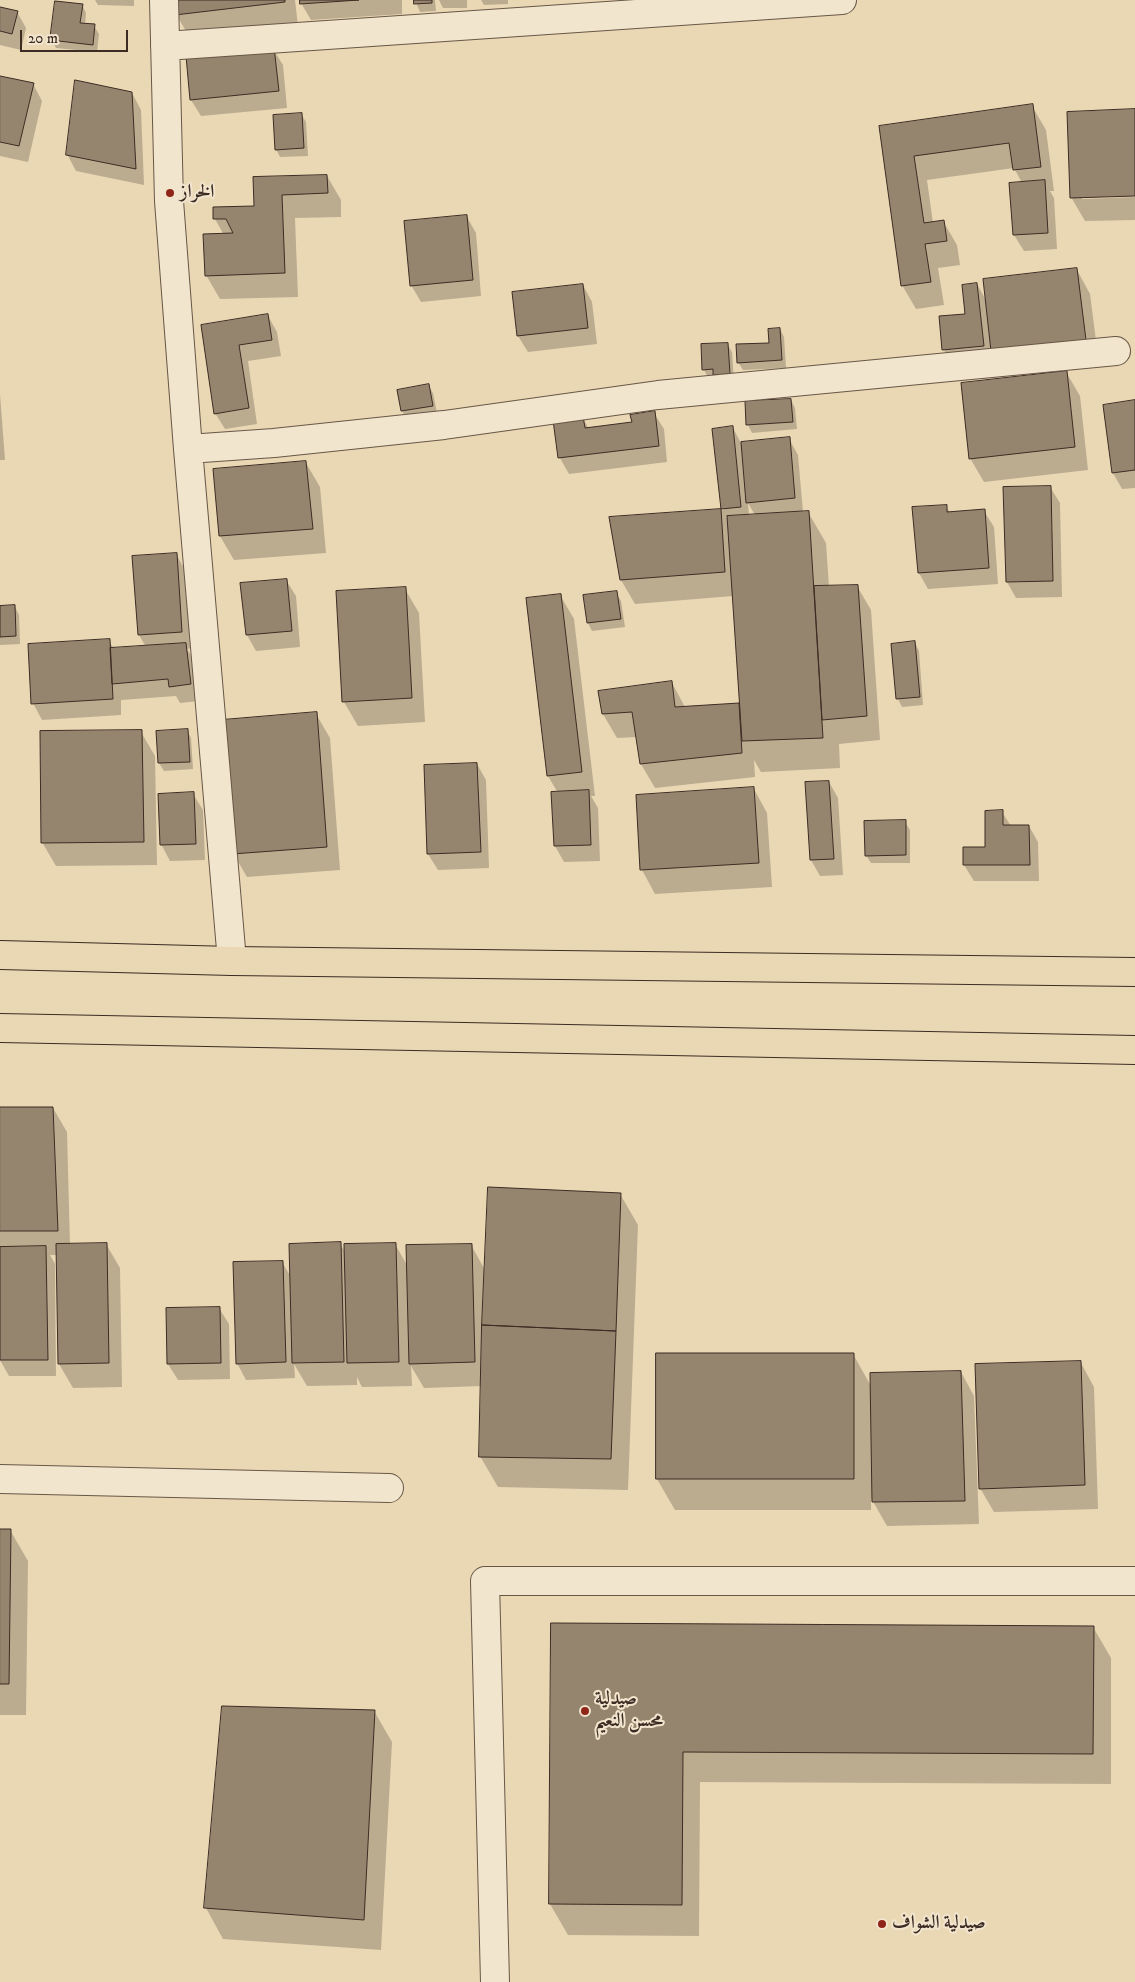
<!DOCTYPE html>
<meta charset="utf-8">
<style>
body{margin:0}
#map{position:relative;width:1135px;height:1982px;overflow:hidden;background:#ead7b4;font-family:"IM FELL DW Pica",serif}
canvas{display:block}
.scale{position:absolute;left:20px;top:30px;width:108px;height:22px;box-sizing:border-box;border:2px solid #3c2c23;border-top:0;padding-left:6px;font-size:15px;line-height:18px;white-space:nowrap;color:#3c2c23;-webkit-text-stroke:4px #f1e5ce;paint-order:stroke}
</style>
<div id="map">
<canvas width="1135" height="1982"></canvas>
<div class="scale">20 m</div>
</div>
<script>
const c = document.querySelector('canvas').getContext('2d');
c.lineJoin = 'round';
function fill(path, color) { c.fillStyle = color; c.fill(path, 'evenodd'); }
function stroke(path, color, width, dash) { c.strokeStyle = color; c.lineWidth = width; c.lineCap = dash ? 'butt' : 'round'; c.setLineDash(dash || []); c.stroke(path); }
function label(font, color, halo, rows, align = 'center') {
  c.font = font + ' "IM FELL DW Pica",Amiri,serif'; c.lineWidth = 4; c.setLineDash([]); c.textBaseline = 'middle'; c.strokeStyle = halo; c.fillStyle = color; for (const [text, x, y, turn = 0] of rows) {
    c.save(); c.translate(x, y); c.rotate((+turn || 0) * Math.PI / 180); c.textAlign = isNaN(turn) ? turn : align; if (halo) c.strokeText(text, 0, 0); c.fillText(text, 0, 0); c.restore();
  }
}
fill(new Path2D(`
 M95 0H134V6L98 5Z
 M176 0H295L298 26 190 38 176 14Z
 M301 0H402V14L311 20 301 3Z
 M415 0H435L436 11 420 12Z
 M439 0H467V8H443Z
 M481 0H508V4L484 5Z
 M82 5 86 13 85 25 94 26 99 34 97 52 56 48 52 40Z
 M0 8 17 12 26 28 21 50 0 45Z
 M273 49 283 65 287 108 201 116 191 100Z
 M0 77 33 84 42 101 28 162 0 156Z
 M132 93 141 110 144 185 76 171 67 154Z
 M1032 106 1046 130 1054 191H1050L1054 198 1057 249 1024 251 1014 235 1022 183 1014 168 927 180 933 223 943 221 957 245 960 265 938 268 944 305 916 309 902 285 880 127Z
 M1135 111V194L1082 196V199L1135 197V220L1085 221 1071 197Z
 M301 114 306 122 308 156 280 157 276 149Z
 M327 176 341 200V217L295 218 298 297 220 299 206 275 224 235 215 219 255 207 254 178Z
 M467 217 476 233 481 296 421 302 411 285Z
 M1077 270 1090 294 1099 364 992 362 953 366 944 350 940 318 967 315 977 284 987 302Z
 M583 285 592 302 597 344 528 352 518 336 513 294Z
 M268 316 277 332 281 356 248 361 257 424 225 429 215 413 202 326Z
 M780 329 784 337 786 368 743 370 738 362 770 344Z
 M727 344 732 352 734 381 708 377 704 370Z
 M1066 372 1080 396 1088 470 984 482 970 458Z
 M428 385 433 393 437 413 407 419 402 411 398 391Z
 M0 394 5 460H0Z
 M791 400 795 408 797 429 752 433 748 425Z
 M1135 401V488L1122 489 1113 473 1104 406Z
 M654 413 664 429 667 462 569 474 560 458 582 417 589 429 633 423Z
 M733 428 741 443 789 439 798 455 803 512H808L826 543 829 587 857 586 871 610 880 740 839 744 840 768 761 772 754 760 755 777 655 788 641 764 637 737 617 738 603 714 672 683 685 707 738 705 741 710 733 596 635 604 621 580 611 518 724 510 722 508ZM748 503 755 515 749 516Z
 M306 463 320 487 326 553 234 560 220 536 215 470Z
 M1050 487 1060 503 1062 597 1016 598 1007 582Z
 M946 506 950 513 984 511 994 527 998 584 928 589 919 573Z
 M176 554 185 570 191 648 187 649 194 660 199 701 180 703 176 696 121 700V715L42 720 33 703 109 641 114 649 146 647 139 635 133 557Z
 M286 580 296 596 300 647 256 651 247 635Z
 M405 589 419 613 425 722 358 726 344 702Z
 M616 593 621 601 625 627 592 631 588 623 584 597Z
 M560 595 574 619 595 796H591L598 808 600 861 564 862 555 846 558 793 548 776Z
 M0 607H15L19 615 20 644 0 645Z
 M915 643 919 651 923 705 902 707 898 699 893 645Z
 M316 714 330 738 340 870 247 877 233 853Z
 M187 730 191 738 193 769 164 771 159 763 158 732Z
 M141 732 155 756 157 865 56 866 42 842Z
 M477 764 486 780 489 868 438 870 428 854 425 766Z
 M829 782 838 798 843 875 820 876 811 860Z
 M754 789 767 813 772 887 655 894 642 870 637 796Z
 M193 794 203 810 205 860 170 861 161 844Z
 M1002 812 1011 826H1029L1038 842 1039 881H974L964 865 987 848Z
 M905 822 910 830V863H871L866 855Z
 M0 1108H53L67 1132 70 1245 106 1244 120 1268 122 1387 73 1388 59 1364 57 1255H50L55 1264 56 1376H9L0 1360Z
 M620 1194 638 1225 628 1490 498 1487 480 1456 482 1386 424 1388 411 1366 412 1386 362 1387 357 1377V1385L307 1386 294 1364 295 1378 246 1380 237 1363 282 1262 291 1277 340 1244 346 1253 395 1244 407 1265 471 1245 485 1270Z
 M219 1308 229 1324 230 1379 178 1380 168 1364Z
 M853 1354 871 1386 961 1372 974 1396 979 1524 887 1526 871 1498V1510H675L657 1479Z
 M1081 1363 1094 1387 1098 1509 994 1512 980 1488Z
 M0 1530H10L28 1561 26 1715H0Z
 M552 1624 1093 1627 1111 1658V1784L700 1782 699 1936 568 1935 550 1904Z
 M374 1711 392 1742 381 1950 223 1939 206 1908Z`), '#0003');
const building = new Path2D(`
 M175 0H285V2L175 15Z
 M300 0H359L300 4Z
 M414 0H432V3L414 4Z
 M55 1 83 4 80 23 95 24 93 45 50 40Z
 M0 7 18 11 12 34 0 31Z
 M274 47 279 91 190 100 186 56Z
 M0 76 34 83 19 146 0 142Z
 M75 80 132 92 136 169 66 155Z
 M1033 104 1041 167 1013 170 1009 143 914 156 924 223 944 220 947 241 925 244 931 282 901 286 879 126Z
 M1135 109V196L1070 198 1067 112Z
 M302 113 304 148 275 150 273 115Z
 M327 175 328 193 282 195 285 273 205 276 203 234 233 233 226 219H213V207L254 206 253 177Z
 M1045 180 1048 233 1013 235 1009 183Z
 M467 215 473 280 410 286 404 221Z
 M1077 268 1086 340 991 351 983 279Z
 M977 283 984 346 942 350 939 316 965 314 962 285Z
 M583 284 588 328 517 336 512 292Z
 M268 314 272 340 239 345 249 408 214 414 201 325Z
 M780 328 782 360 737 363 736 344 769 343 768 329Z
 M728 343 730 374 713 375V369L702 370 701 344Z
 M1067 371 1075 447 969 459 961 383Z
 M429 384 433 406 401 411 397 390Z
 M791 399 793 422 746 425 745 401Z
 M1135 400V470L1112 473 1103 405Z
 M655 411 659 446 558 458 553 420 583 416 585 428 632 422 630 415Z
 M733 426 741 507 721 509 712 429Z
 M790 437 795 498 746 503 741 442Z
 M306 461 313 529 219 536 213 469Z
 M1051 486 1053 581 1006 582 1003 487Z
 M947 505V512L985 509 989 568 918 573 912 507Z
 M721 509 725 572 620 580 609 517Z
 M809 511 823 738 742 741 727 516Z
 M177 553 182 632 138 635 132 556Z
 M287 579 292 631 246 635 240 583Z
 M858 585 867 716 822 720 814 586Z
 M406 587 412 698 342 702 336 591Z
 M617 591 621 619 587 623 583 595Z
 M561 594 582 772 547 776 526 598Z
 M15 605 16 636 0 637V606Z
 M110 639 113 699 31 704 28 644Z
 M915 641 920 697 896 699 891 644Z
 M186 643 191 684 169 687 168 679 112 684 110 648Z
 M672 681 675 707 739 703 742 753 640 764 632 712 602 714 598 691Z
 M317 712 327 847 232 854 222 720Z
 M188 729 190 762 158 763 156 731Z
 M142 730 144 842 41 843 40 731Z
 M477 763 481 852 427 854 424 765Z
 M829 781 834 859 810 860 805 782Z
 M754 787 759 863 640 870 636 795Z
 M589 790 591 845 554 846 551 792Z
 M194 792 196 844 160 845 158 794Z
 M1003 810V825H1029L1030 865H963V847H985V811Z
 M906 820V855L865 856 864 821Z
 M0 1107H53L58 1231H0Z
 M488 1187 621 1193 616 1331 482 1325Z
 M341 1242 344 1362 292 1363 289 1244Z
 M107 1243 109 1363 58 1364 56 1244Z
 M396 1243 399 1362 347 1363 344 1244Z
 M472 1244 475 1362 409 1364 406 1245Z
 M46 1246 48 1360H0V1247Z
 M283 1261 286 1362 236 1364 233 1262Z
 M220 1307 221 1363 167 1364 166 1308Z
 M482 1325 616 1331 611 1459 479 1457Z
 M656 1353H854V1479H656Z
 M1081 1361 1085 1485 979 1489 975 1364Z
 M961 1371 965 1501 872 1502 870 1373Z
 M0 1529H11L9 1684H0Z
 M551 1623 1094 1626 1093 1754 683 1752 682 1905 549 1904Z
 M222 1706 375 1710 364 1920 204 1908Z`);
fill(building, '#96856e');
stroke(building, '#3c2c23', 1);
const street = new Path2D(`
 M164 0 169 201 188 449 232 961
 M165 46 842 0
 M188 449 274 443 444 425 658 395 1116 351
 M0 1479 389 1488
 M495 1982 485 1581H1135`);
const primary = new Path2D(`
 M0 955 232 961 1135 972
 M0 1028 1135 1050`);
stroke(street, '#685747', 30);
stroke(primary, '#3c2c23', 30);
stroke(street, '#f1e5ce', 28);
stroke(primary, '#ead7b4', 28);
for (const [x, y, r, color] of [
 [170,193,5,"#8f2418"],
 [585,1711,5,"#8f2418"],
 [882,1924,5,"#8f2418"]
]) { const dot = new Path2D(); dot.arc(x, y, r, 0, 2 * Math.PI); c.fillStyle = color; c.fill(dot); stroke(dot, '#f1e5ce', 2); }
label('bold 19px', '#3c2c23', '#f1e5ce', [
 ["الخراز",180,193],
 ["صيدلية",595,1700],
 ["محسن النعيم",595,1722],
 ["صيدلية الشواف",892,1924]
], 'left');
</script>
